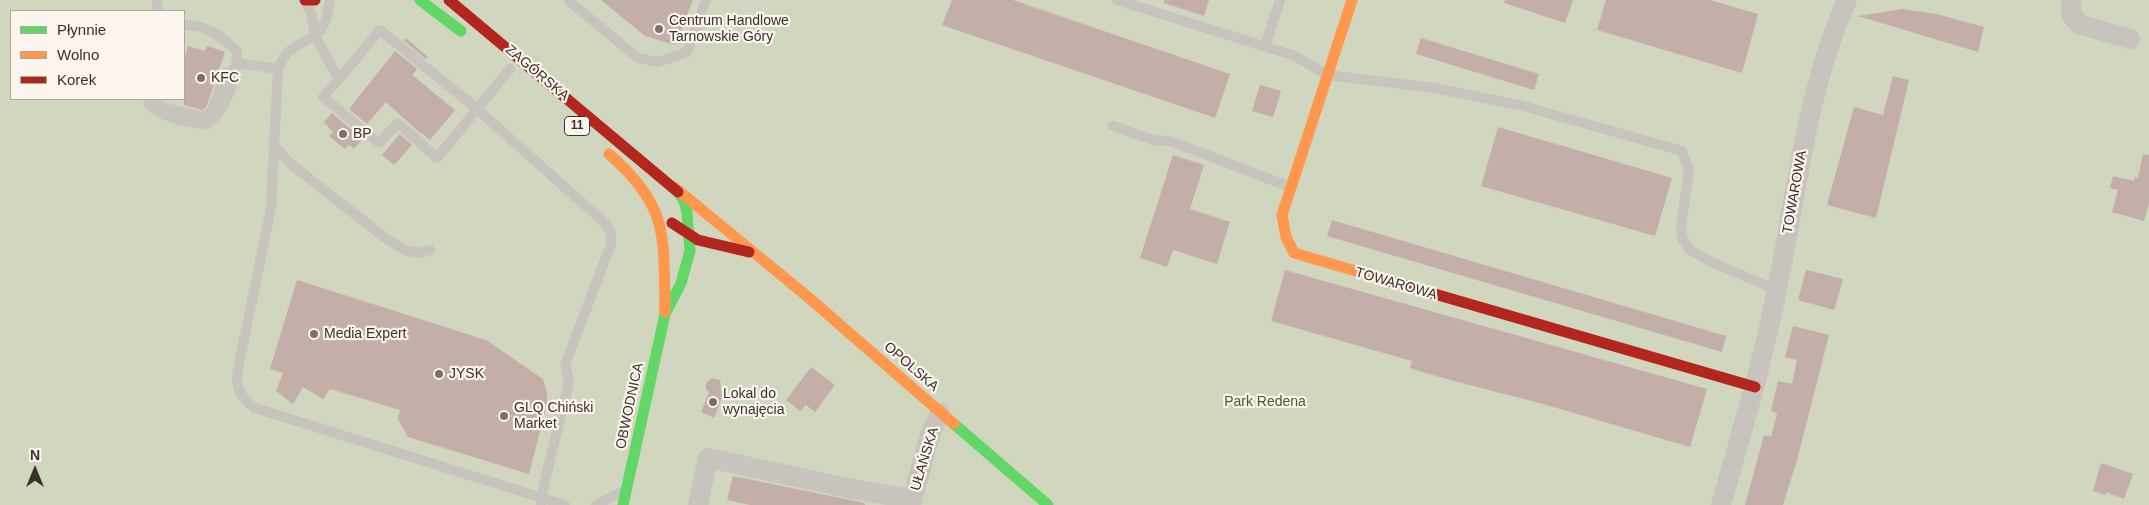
<!DOCTYPE html>
<meta charset="utf-8">
<style>
body{margin:0}
#map{position:relative;width:2149px;height:505px;overflow:hidden;background:#f0ebe5;font-family:Helvetica,sans-serif}
canvas{display:block}
.legend{position:absolute;left:10px;top:10px;width:175px;height:90px;box-sizing:border-box;background:#fbf5ee;border:1px solid #aea6a0;margin:0;padding:6px 9px;list-style:none;font-size:15px;color:#3b302b}
.legend li{display:flex;align-items:center;gap:10px;height:25px}
.legend b{width:25px;border:1px solid #aea6a0}
.north{position:absolute;left:10px;top:445px;width:50px;height:50px;-webkit-text-stroke:4px #fbf5ee;paint-order:stroke;rotate:0deg;font-size:14px;font-weight:700;line-height:20px;text-align:center;color:#3b302b}
.north::after{content:'';display:block;margin:auto;width:18px;height:22px;background:#3b302b;clip-path:polygon(50% 0,100% 100%,50% 72%,0 100%)}
</style>
<div id="map">
<canvas width="2149" height="505"></canvas>
<ul class="legend">
<li><b style="height:6px;background:#63d668"></b>Płynnie</li>
<li><b style="height:6px;background:#ff974d"></b>Wolno</li>
<li><b style="height:6px;background:#b3261e"></b>Korek</li>
</ul>
<div class="north">N</div>
</div>
<script>
const c = document.querySelector('canvas').getContext('2d');
c.lineJoin = 'round';
function fill(path, color) { c.fillStyle = color; c.fill(path, 'evenodd'); }
function stroke(path, color, width, dash) { c.strokeStyle = color; c.lineWidth = width; c.lineCap = dash ? 'butt' : 'round'; c.setLineDash(dash || []); c.stroke(path); }
function label(font, color, halo, rows, align = 'center') {
  c.font = font + ' Helvetica,sans-serif'; c.lineWidth = 4.5; c.setLineDash([]); c.textBaseline = 'middle'; c.strokeStyle = halo; c.fillStyle = color; for (const [text, x, y, turn = 0] of rows) {
    c.save(); c.translate(x, y); c.rotate((+turn || 0) * Math.PI / 180); c.textAlign = isNaN(turn) ? turn : align; if (halo) c.strokeText(text, 0, 0); c.fillText(text, 0, 0); c.restore();
  }
}
fill(new Path2D(`
 M0 0H2149V505H0ZM11 11H184V99H11Z`), '#d1d6bf');
fill(new Path2D(`
 M601 0H693L675 45 645 36Z
 M952 0H1013L1230 74 1215 118 942 25Z
 M1164 0H1209L1204 16 1164 3Z
 M1505 0H1573L1565 23 1504 3Z
 M1606 0H1710L1758 14 1742 73 1597 30Z
 M1902 9 1936 14 1984 27 1978 52 1858 16Z
 M406 38 428 57 426 59 404 41Z
 M1421 38 1539 74 1534 90 1416 54Z
 M188 46 205 51 207 46 225 52 206 107 202 110 184 105V61Z
 M395 51 417 69 412 75 455 110 430 140 422 133 421 134 386 102 367 124 349 109Z
 M1893 76 1909 80 1876 218 1827 205 1854 107 1883 115Z
 M1260 85 1281 91 1273 117 1252 111Z
 M332 113 362 139 354 149 349 145 345 149 329 136 333 132 324 122Z
 M1498 127 1672 178 1655 236 1481 186Z
 M400 134 412 145 394 165 382 155Z
 M2143 154 2149 155V203L2144 221 2112 212 2118 190 2110 188 2113 176 2134 181 2135 177 2138 178Z
 M1173 155 1204 165 1190 209 1230 222 1217 264 1173 250 1167 267 1140 258Z
 M1332 220 1726 336 1722 352 1327 236Z
 M1285 270 1707 389 1690 447 1543 404 1439 377 1410 368 1412 361 1271 321Z
 M1806 270 1843 279 1834 310 1798 300Z
 M297 280 486 340 543 379 547 393V404L529 474 408 437 398 419 400 410 330 389 323 399 303 387 293 404 276 391 283 373 270 369Z
 M1793 326 1829 335 1797 460 1783 505H1745L1764 435 1771 437 1777 413 1771 411 1778 381 1792 384 1797 360 1785 357Z
 M811 367 835 385 815 412 806 405 800 411 786 400Z
 M712 378 720 380 721 390 724 392 714 418 701 412 709 392 706 389V383Z
 M2101 463 2133 474 2124 499 2106 492 2105 495 2093 491Z
 M733 476 865 503V505H750L727 500Z`), '#c3afa7');
stroke(new Path2D(`
 M157 0 158 11
 M330 0C324 41 316 31 288 52 284 55 281 63 278 69L271 208 238 369C235 387 240 398 255 408L565 505
 M1117 0 1295 56 1327 75 1435 88 1523 106 1682 151 1689 172 1681 225 1682 238 1689 249 1711 262 1777 290
 M305 1 311 13 315 36 339 79 323 97 379 143 398 123 437 158 510 69
 M569 1 638 58 658 62 687 52 706 0
 M1265 47 1280 0
 M237 63 278 69
 M339 79 380 30 476 108 606 224 611 235V244L565 365 569 382 541 497V505
 M148 99 149 105C165 119 188 123 208 124 228 106 237 78 237 51 222 37 205 24 184 25
 M156 102 162 107 203 117 212 111 225 73 235 69
 M1113 126 1153 140 1170 141 1290 187
 M273 144 291 164 384 237 406 251 419 253 430 250
 M596 505 621 492`), '#c9c3be', 10);
stroke(new Path2D(`
 M2071 0V14L2079 24 2130 39
 M698 505 708 458 852 489 912 499
 M911 505 930 434 940 413
 M1721 505C1741 433 1763 362 1777 289 1797 192 1806 92 1847 0`), '#c9c3be', 20);
stroke(new Path2D(`
 M420 0 461 31
 M954 424 1048 505
 M623 505 665 314 681 283 690 251 687 212 684 201 678 192`), '#63d668', 11);
stroke(new Path2D(`
 M1352 0 1282 215 1286 237 1294 253 1390 281
 M609 154C671 208 663 238 665 312
 M674 187 808 297 954 424`), '#ff974d', 11);
stroke(new Path2D(`
 M305 0H315
 M449 0 678 192
 M672 223 698 240 749 252
 M1390 281 1755 387`), '#b3261e', 11);
for (const [x, y, r, color] of [
 [659,29,5,"#7a716c"],
 [201,78,5,"#7a716c"],
 [343,134,5,"#7a716c"],
 [314,334,5,"#7a716c"],
 [439,374,5,"#7a716c"],
 [713,402,5,"#7a716c"],
 [504,416,5,"#7a716c"]
]) { const dot = new Path2D(); dot.arc(x, y, r, 0, 2 * Math.PI); c.fillStyle = color; c.fill(dot); stroke(dot, '#fbf5ee', 2); }
for (const [x, y, w] of [
 [577,126,25]
]) { const box = new Path2D(); box.roundRect(x - w / 2, y - 9.5, w, 19, 4); c.fillStyle = '#fbf5ee'; c.fill(box); stroke(box, '#3b302b', 1); }
label('bold 12px', '#3b302b', null, [
 ["11",577,126]
]);
label('14px', '#3b302b', '#fbf5ee', [
 ["Centrum Handlowe",669,21],
 ["Tarnowskie Góry",669,37],
 ["KFC",211,78],
 ["BP",353,134],
 ["Media Expert",324,334],
 ["JYSK",449,374],
 ["Lokal do",723,394],
 ["wynajęcia",723,410],
 ["GLQ Chiński",514,408],
 ["Market",514,424]
], 'left');
label('14px', '#3b302b', '#fbf5ee', [
 ["ZAGÓRSKA",537,73,40],
 ["TOWAROWA",1795,192,-80],
 ["TOWAROWA",1396,284,16],
 ["OPOLSKA",911,367,41],
 ["OBWODNICA",630,406,-78],
 ["UŁAŃSKA",925,459,-73]
]);
label('14px', '#4a5a2e', '#fbf5ee', [
 ["Park Redena",1265,402]
]);
</script>
